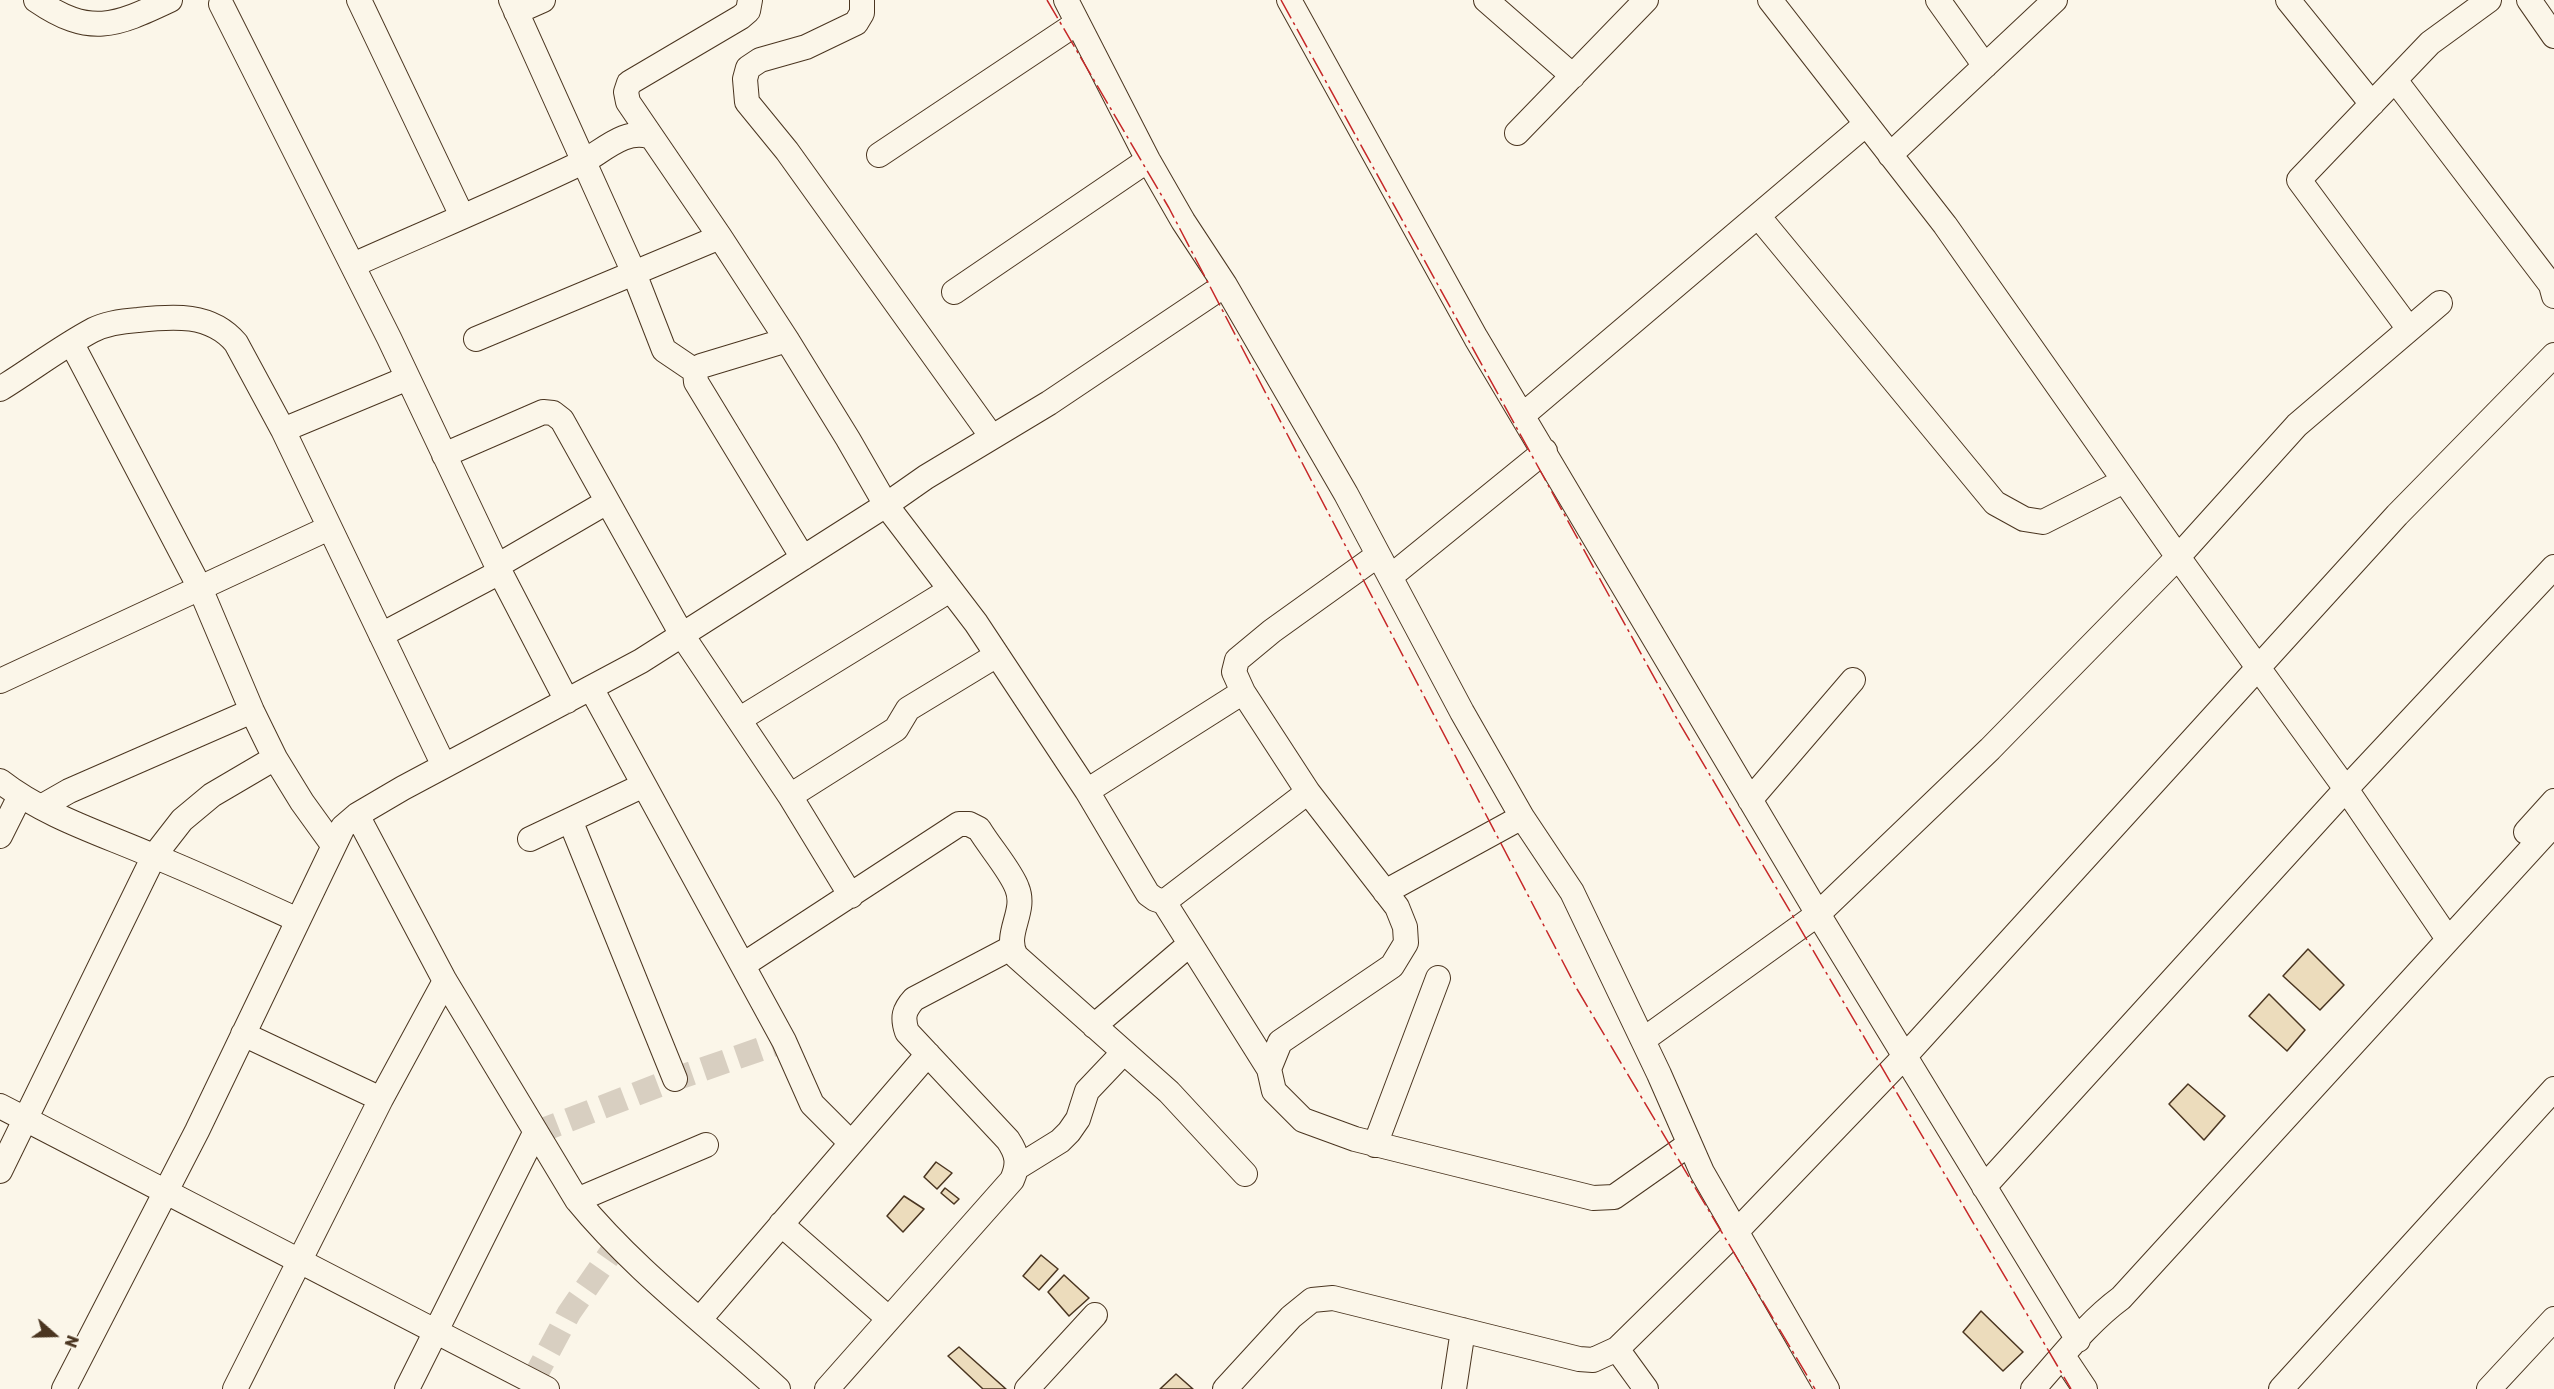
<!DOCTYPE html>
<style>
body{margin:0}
#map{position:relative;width:2554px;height:1389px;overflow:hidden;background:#fbf6e9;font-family:Rubik,sans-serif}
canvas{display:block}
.north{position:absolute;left:24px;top:1305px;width:60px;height:60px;-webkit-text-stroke:4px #fbf6e9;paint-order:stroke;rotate:110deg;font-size:16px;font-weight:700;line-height:24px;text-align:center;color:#4a3520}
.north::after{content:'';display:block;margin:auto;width:21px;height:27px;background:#4a3520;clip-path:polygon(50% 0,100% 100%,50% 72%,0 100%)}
</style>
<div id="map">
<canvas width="2554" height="1389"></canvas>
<div class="north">N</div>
</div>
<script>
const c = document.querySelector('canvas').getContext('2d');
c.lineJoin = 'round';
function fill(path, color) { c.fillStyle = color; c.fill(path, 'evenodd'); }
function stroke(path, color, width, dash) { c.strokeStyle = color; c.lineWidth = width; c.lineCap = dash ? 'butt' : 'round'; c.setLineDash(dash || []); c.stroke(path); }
const building = new Path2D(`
 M2308 949 2344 985 2320 1010 2283 976Z
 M2269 994 2305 1030 2287 1051 2249 1016Z
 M2188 1084 2225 1116 2204 1140 2169 1104Z
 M936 1162 952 1173 937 1189 924 1177Z
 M945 1188 959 1199 954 1204 941 1193Z
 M904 1196 924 1209 903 1232 887 1216Z
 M1041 1255 1058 1269 1039 1290 1023 1276Z
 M1064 1275 1089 1298 1069 1316 1048 1292Z
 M1981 1311 2023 1352 2003 1371 1963 1332Z
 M959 1347 1006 1389H983L948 1356Z
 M1176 1374 1193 1389H1160Z`);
fill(building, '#ecdcbc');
stroke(building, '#4a3520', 1.5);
stroke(new Path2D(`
 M535 1133 675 1079 784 1041
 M532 1382 569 1313 617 1244`), '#d8cfc1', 24, [24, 12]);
const minor = new Path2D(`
 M36 0C90 37 115 26 170 0
 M359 0 462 216
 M511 0 634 273 664 350 695 371
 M750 0 748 11 741 17 629 83 626 92 628 102 720 237 787 340 848 439 886 505 976 623 1087 791 1148 894 1155 899 1164 902 1308 792
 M862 0V13L856 23 806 47 760 60 748 68 745 79 747 102 787 151 992 437
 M1066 0 1148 160 1183 221 1225 285 1346 494 1462 712 1522 817 1572 892 1659 1074 1702 1172 1827 1389
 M1289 0 1476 338 1818 914 2078 1340
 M1486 0 1573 76
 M1770 0 1945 225 2178 557 2346 789 2448 939
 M1938 0 1985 66
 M2288 0 2372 104
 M2529 0 2554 36
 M221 4 389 338 500 572 567 701
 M516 12 543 0
 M2395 80 2551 285 2554 296
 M1517 133 1646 0
 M879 155 1077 23
 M1890 155 2055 0
 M1758 216 1995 503 2024 519 2043 522 2124 481
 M353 265C429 231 506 199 581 163 602 152 626 127 651 137
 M954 292 1148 160
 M2409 329 2299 180 2430 43 2489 0
 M476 339 720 237
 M787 340 701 366 695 371 696 382 803 558
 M72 344 200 588 252 711 275 758 302 802 333 845
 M0 389C31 370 61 347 93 330 107 323 123 321 138 320 173 316 211 313 236 343L283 430 444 766
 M1523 415 1866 124
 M283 430 408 378
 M444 455 543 412 553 413 562 420 682 635 790 796 851 896
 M1378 555 1272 631 1237 660 1234 672 1243 692 1308 792 1397 907 1405 927 1406 943 1392 966 1280 1042 1269 1069 1274 1091 1303 1120 1355 1139 1593 1198 1614 1197 1688 1145
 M497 566 607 502
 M1390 577 1545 451
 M381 635 500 572
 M0 681 329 528
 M591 688 784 1041 812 1104 851 1143
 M740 719 950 590
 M0 781C45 816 100 833 151 855 201 875 249 898 298 920
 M1087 791 1243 692
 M790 796 896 729 908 709 997 655
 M1750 800 1853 680
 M41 807 69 791 252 711
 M357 815 445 981 577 1200C635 1271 711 1327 778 1389
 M570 820 675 1079
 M2526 832 2554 801
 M0 836 20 796
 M530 839 644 785
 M1385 892 1522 817
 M1164 902 1269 1069
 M743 965 959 824H969L979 829C989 846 1011 871 1017 888 1027 912 1003 934 1016 956L1169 1092 1245 1174
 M1094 1026 1190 944
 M1643 1040 1818 914 1990 749 2178 557 2297 425 2440 303
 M381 1099 445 981
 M0 1106 547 1389
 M1375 1145 1438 978
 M1018 1167 1060 1141 1069 1132 1078 1119 1087 1091 1124 1052
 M0 1171 154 856 182 820 212 795 275 758
 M1984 1187 2346 789 2554 567
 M577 1200 706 1145
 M781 1224 888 1318
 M700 1319 928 1054
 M1617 1349 1646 1389
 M2063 1356 2085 1389
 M64 1389 197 1131 343 827 357 815 403 788 641 661 886 505 926 477 1049 403 1225 285
 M235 1389 381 1099 243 1034
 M407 1389 535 1133
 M827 1389 1012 1180C1019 1164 1018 1155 1008 1140L907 1032C902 1017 904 1010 914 999L1011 948
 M1027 1389 1095 1315
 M1225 1389 1291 1317 1312 1300 1333 1298 1579 1359 1593 1360 1617 1349 1736 1232 1906 1055 2397 515 2554 355
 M1454 1389 1463 1330
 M2033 1389C2061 1358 2087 1323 2121 1298L2554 824
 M2281 1389 2554 1089
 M2489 1389 2554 1319`);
stroke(minor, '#4a3520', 26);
stroke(minor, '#fbf6e9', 24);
stroke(new Path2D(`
 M1047 0 1169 208 1577 989 1815 1389
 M1281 0 1677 719 2071 1389`), '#c62828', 1.5, [21, 4.5, 3, 4.5]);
</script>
